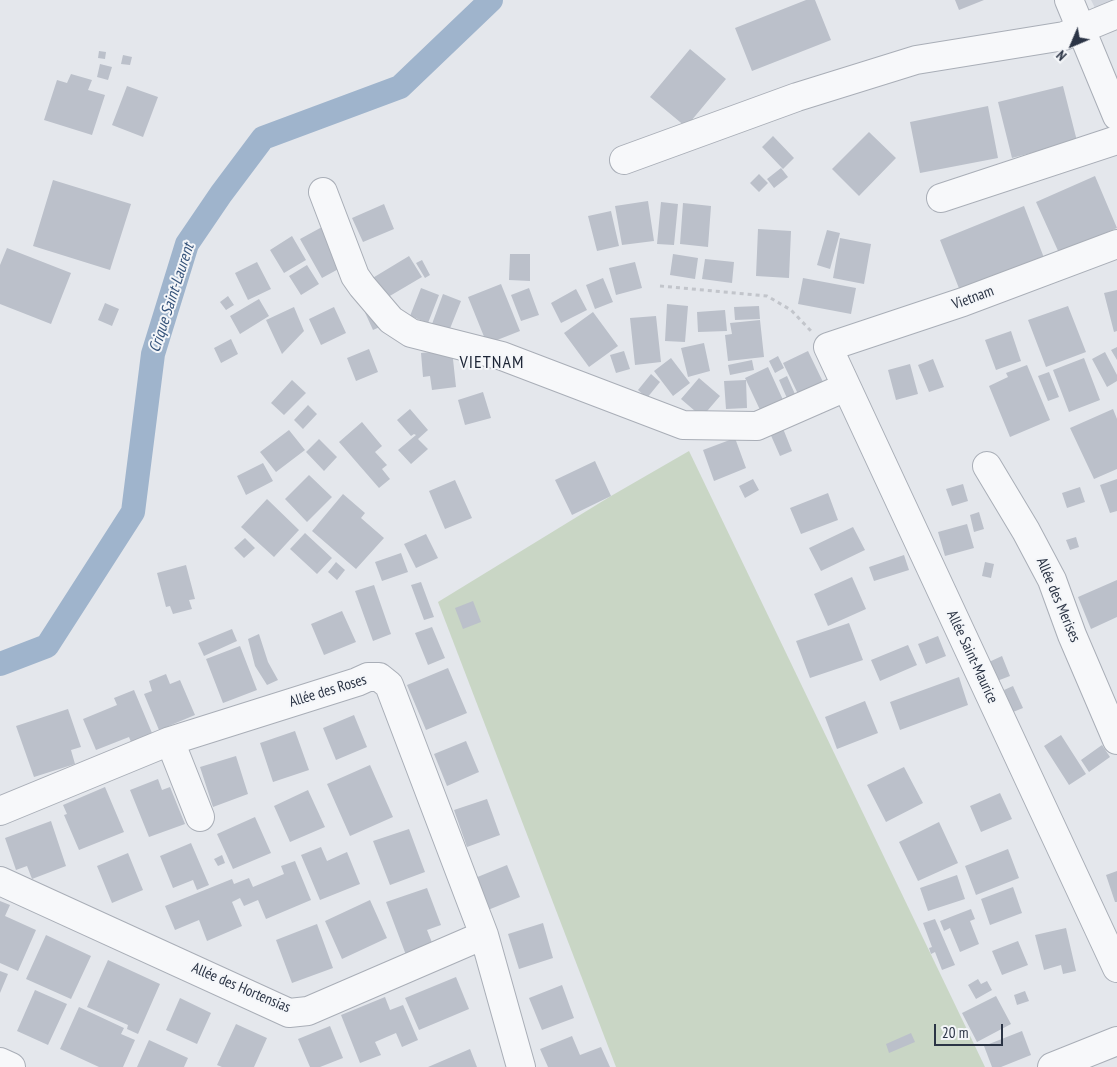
<!DOCTYPE html>
<meta charset="utf-8">
<style>
body{margin:0}
#map{position:relative;width:1117px;height:1067px;overflow:hidden;background:#e4e7ec;font-family:"PT Sans Narrow",sans-serif}
canvas{display:block}
.north{position:absolute;left:1047px;top:20px;width:50px;height:50px;-webkit-text-stroke:4px #f4f6f9;paint-order:stroke;rotate:225deg;font-size:14px;font-weight:700;line-height:20px;text-align:center;color:#2b3445}
.north::after{content:'';display:block;margin:auto;width:18px;height:22px;background:#2b3445;clip-path:polygon(50% 0,100% 100%,50% 72%,0 100%)}
.scale{position:absolute;left:934px;top:1024px;width:69px;height:22px;box-sizing:border-box;border:2px solid #2b3445;border-top:0;padding-left:6px;font-size:15px;line-height:18px;white-space:nowrap;color:#2b3445;-webkit-text-stroke:4px #f4f6f9;paint-order:stroke}
</style>
<div id="map">
<canvas width="1117" height="1067"></canvas>
<div class="north">N</div>
<div class="scale">20 m</div>
</div>
<script>
const c = document.querySelector('canvas').getContext('2d');
c.lineJoin = 'round';
function fill(path, color) { c.fillStyle = color; c.fill(path, 'evenodd'); }
function stroke(path, color, width, dash) { c.strokeStyle = color; c.lineWidth = width; c.lineCap = dash ? 'butt' : 'round'; c.setLineDash(dash || []); c.stroke(path); }
function label(font, color, halo, rows, align = 'center') {
  c.font = font + ' "PT Sans Narrow",sans-serif'; c.lineWidth = 4; c.setLineDash([]); c.textBaseline = 'middle'; c.strokeStyle = halo; c.fillStyle = color; for (const [text, x, y, turn = 0] of rows) {
    c.save(); c.translate(x, y); c.rotate((+turn || 0) * Math.PI / 180); c.textAlign = isNaN(turn) ? turn : align; if (halo) c.strokeText(text, 0, 0); c.fillText(text, 0, 0); c.restore();
  }
}
fill(new Path2D(`
 M1091 0H1117V2L1096 10Z`), '#d2d6de');
fill(new Path2D(`
 M689 451 985 1067H616L438 602 611 496Z`), '#c9d6c5');
stroke(new Path2D(`
 M0 664 47 646 133 512 153 354 187 244 221 194 263 138 400 87 491 0`), '#9fb4cc', 24);
fill(new Path2D(`
 M806 0H815L831 40 752 71 735 28Z
 M955 0H984L959 10Z
 M690 49 726 79 686 127 650 97Z
 M99 51 106 52 105 59 98 58Z
 M123 55 132 57 130 65 121 64Z
 M100 64 112 67 108 80 97 77Z
 M71 74 92 80 88 90 105 95 92 135 44 120 57 80 67 83Z
 M127 86 158 97 143 137 112 125Z
 M1063 86 1077 141 1012 158 998 102Z
 M988 106 998 158 920 173 910 122Z
 M869 132 896 158 859 196 832 169Z
 M773 136 794 158 783 169 762 147Z
 M781 168 788 177 774 188 767 179Z
 M759 174 768 183 759 192 750 183Z
 M1095 176 1117 228 1059 253 1036 202Z
 M53 180 131 204 110 270 33 246Z
 M648 201 654 241 622 245 615 206Z
 M661 202 678 204 674 245 657 244Z
 M683 203 711 206 708 247 680 244Z
 M384 204 394 229 363 242 352 218Z
 M1024 206 1046 263 962 296 940 240Z
 M611 211 619 246 597 251 588 216Z
 M322 227 344 266 322 278 300 239Z
 M758 229 791 231 789 278 756 276Z
 M827 230 840 233 830 269 817 265Z
 M292 236 306 260 284 273 270 250Z
 M840 238 871 244 864 284 833 278Z
 M7 248 71 273 51 324 0 304V265Z
 M510 254H530V281L509 280Z
 M673 254 698 258 695 279 670 275Z
 M409 256 422 277 383 300 371 279Z
 M705 259 734 262 732 283 702 279Z
 M422 260 430 275 425 278 416 263Z
 M257 262 271 289 248 300 235 273Z
 M635 262 642 288 616 295 609 268Z
 M307 265 319 284 301 295 289 276Z
 M603 278 613 302 595 309 586 285Z
 M803 278 856 288 851 314 798 304Z
 M501 284 520 331 487 344 468 297Z
 M421 288 439 295 428 323 410 316Z
 M529 288 539 315 521 321 511 295Z
 M576 289 587 310 561 323 551 303Z
 M1117 290V331L1114 332 1104 293Z
 M443 294 461 301 449 331 432 324Z
 M228 296 234 305 226 310 220 302Z
 M259 299 269 316 240 334 230 316Z
 M105 303 119 309 112 326 98 320Z
 M667 304 688 306 685 342 665 341Z
 M362 306 382 326 373 330Z
 M759 306 760 319 735 320 734 307Z
 M1068 306 1086 352 1046 367 1028 320Z
 M294 307 304 331 282 354 266 320Z
 M334 307 346 333 321 345 309 319Z
 M725 310 727 331 698 332 697 312Z
 M593 312 618 346 589 367 564 333Z
 M656 316 661 362 635 365 630 318Z
 M760 320 764 357 728 361 725 335 732 334 730 323Z
 M1011 331 1021 361 996 370 985 340Z
 M231 339 238 354 221 363 214 348Z
 M704 343 710 371 688 377 681 348Z
 M1117 347V360L1111 350Z
 M369 349 378 372 356 381 347 358Z
 M452 350 456 387 432 390 430 376 423 377 421 353Z
 M624 351 630 369 616 373 610 355Z
 M808 351 823 382 798 394 783 363Z
 M1105 352 1117 375V381L1107 387 1092 359Z
 M778 356 784 368 775 373 769 361Z
 M671 358 690 383 673 396 654 371Z
 M1084 358 1100 400 1069 412 1053 370Z
 M933 359 944 387 929 392 918 365Z
 M752 360 754 370 730 375 728 365Z
 M910 364 918 394 896 400 888 370Z
 M1027 365 1050 420 1010 437 989 386 1008 377 1006 373Z
 M768 367 784 402 761 412 746 380 747 408 726 409 724 381 746 380 745 378Z
 M1049 372 1059 397 1048 401 1038 376Z
 M651 374 660 382 647 398 638 390Z
 M787 376 798 401 790 405 779 380Z
 M699 378 720 396 702 417 681 399Z
 M292 380 306 393 284 415 271 403Z
 M483 392 491 418 465 425 458 400Z
 M308 405 317 414 303 429 294 420Z
 M410 409 428 430 418 439 428 449 411 464 398 450 416 435 414 434 411 436 397 420Z
 M1113 409 1117 419V469L1094 479 1070 428Z
 M362 422 382 446 375 452 387 465 382 469 390 479 379 488 339 442Z
 M782 426 792 451 780 456 769 431Z
 M289 430 305 450 276 472 260 452Z
 M735 438 746 468 714 481 703 450Z
 M319 439 337 457 324 471 306 452Z
 M595 461 611 496 572 515 555 480Z
 M263 463 273 481 246 495 237 476Z
 M309 475 332 497 307 522 285 499Z
 M753 479 759 490 745 498 739 486Z
 M1117 479V511L1110 513 1100 485Z
 M455 480 472 518 445 529 429 491Z
 M963 484 968 501 952 506 946 489Z
 M1080 487 1085 502 1067 508 1062 493Z
 M828 493 838 520 801 534 790 508Z
 M343 494 365 513 361 518 384 538 356 569 312 531Z
 M267 499 299 530 274 557 241 527Z
 M979 512 984 529 974 532 970 515Z
 M967 524 974 548 945 556 938 532Z
 M853 527 865 550 821 571 809 548Z
 M305 533 332 558 317 574 290 549Z
 M426 534 438 558 416 568 404 544Z
 M1076 537 1079 547 1070 550 1066 540Z
 M245 538 255 548 244 558 234 548Z
 M401 553 408 572 382 581 375 562Z
 M904 555 909 570 874 581 869 567Z
 M336 562 345 570 337 580 328 572Z
 M985 562 994 564 991 578 982 576Z
 M186 565 195 599 189 600 192 609 173 614 170 606 166 607 157 573Z
 M852 577 866 609 828 626 814 594Z
 M1117 580V617L1091 629 1078 597Z
 M421 582 434 617 424 620 411 585Z
 M374 585 391 634 373 641 355 591Z
 M473 601 481 622 463 629 455 608Z
 M342 611 356 642 324 655 311 624Z
 M849 623 863 660 810 678 796 641Z
 M432 627 445 658 428 665 415 633Z
 M232 629 237 641 204 656 198 643Z
 M259 634 268 662 278 680 267 685 255 666 248 639Z
 M938 636 946 656 926 664 918 644Z
 M908 645 917 665 880 681 871 660Z
 M240 646 257 690 223 703 206 659Z
 M1002 656 1010 676 997 681 989 662Z
 M448 668 467 713 426 730 407 685Z
 M166 674 170 684 180 680 195 715 159 730 144 694 152 691 149 681Z
 M959 677 968 705 900 730 890 702Z
 M1013 686 1023 708 1013 712 1004 690Z
 M134 690 152 733 131 742 129 737 96 750 83 719 117 705 114 698Z
 M865 701 878 733 837 749 825 717Z
 M68 709 81 747 71 750 75 764 34 777 16 726Z
 M354 715 367 747 336 760 323 728Z
 M295 731 309 770 273 782 260 743Z
 M1061 735 1086 774 1069 785 1044 746Z
 M466 741 479 772 447 786 434 754Z
 M1102 745 1110 757 1089 772 1081 760Z
 M236 756 248 794 213 807 200 767Z
 M370 765 393 817 350 836 327 784Z
 M904 767 923 803 886 822 867 785Z
 M158 779 162 790 170 787 185 824 149 837 130 790Z
 M105 787 124 832 79 850 64 815 67 814 63 805Z
 M308 790 325 827 290 842 274 806Z
 M1000 793 1012 819 981 832 970 806Z
 M487 799 500 835 467 847 454 810Z
 M255 817 271 853 233 869 217 834Z
 M51 821 66 866 32 879 27 866 16 870 5 838Z
 M939 822 958 863 918 881 899 842Z
 M409 829 425 872 390 885 373 841Z
 M191 843 209 885 197 890 193 880 173 888 160 856Z
 M321 847 327 861 347 852 360 884 320 900 301 855Z
 M1008 849 1019 878 976 895 965 866Z
 M128 853 143 890 112 903 97 866Z
 M222 855 225 863 218 866 214 859Z
 M295 861 311 900 266 919 258 900 244 906 240 898 232 902 242 926 207 941 199 920 175 930 165 906 232 879 234 884 249 878 253 887 284 874 281 866Z
 M507 865 520 897 488 910 475 878Z
 M1117 871V902H1115L1106 875Z
 M957 875 965 899 928 911 920 888Z
 M1013 887 1022 913 990 925 981 899Z
 M427 888 441 925 427 930 433 945 406 955 386 902Z
 M370 900 387 938 342 959 325 921Z
 M0 901 10 905 5 916 36 930 18 971 0 963Z
 M971 909 975 919 970 921 979 944 960 952 950 928 944 931 940 921Z
 M935 919 955 965 942 970 935 952 931 954 929 948 932 947 923 923Z
 M543 923 553 958 519 969 508 934Z
 M317 924 333 968 292 983 276 940Z
 M1066 928 1076 971 1063 974 1061 965 1044 970 1035 935Z
 M46 935 91 956 71 999 26 979Z
 M1018 941 1028 965 1002 975 992 951Z
 M108 960 160 984 138 1034 127 1029 128 1025 87 1007Z
 M0 971 8 974 0 993Z
 M456 977 469 1009 419 1030 405 998Z
 M978 979 981 984 987 981 992 990 976 999 968 985Z
 M562 985 574 1018 542 1030 529 998Z
 M35 990 67 1004 48 1045 17 1031Z
 M1025 991 1029 1001 1017 1005 1014 995Z
 M996 996 1011 1024 977 1042 962 1013Z
 M385 997 390 1010 403 1005 418 1040 402 1047 396 1033 375 1042 381 1055 360 1063 341 1015Z
 M180 998 211 1013 197 1044 166 1030Z
 M79 1007 124 1028 121 1034 135 1040 123 1067H99L60 1049Z
 M236 1024 267 1038 254 1067H222L217 1065Z
 M330 1026 343 1058 320 1067H310L298 1039Z
 M1022 1031 1031 1055 1001 1067H992L984 1046Z
 M911 1033 915 1042 889 1053 886 1044Z
 M572 1036 580 1055 601 1047 610 1067H548L540 1049Z
 M149 1040 188 1058 184 1067H137Z
 M470 1049 477 1067H428Z`), '#bbc0ca');
const minor = new Path2D(`
 M1069 0 1117 116
 M624 160 797 97 916 60 1064 36 1117 14
 M323 192 355 276 362 286 391 320 411 333 502 356 683 425 757 426 846 387
 M941 198 1117 140
 M1117 244 963 302 828 347 1117 968
 M987 466 1026 531 1052 580 1072 635 1117 740
 M170 741 200 817
 M0 811 170 741 357 682 368 677H379L389 685 484 935 521 1067
 M0 881 289 1013 308 1011 484 935
 M0 1062 11 1067
 M1052 1067 1117 1041`);
stroke(minor, '#a9aeb7', 30);
stroke(new Path2D(`
 M660 286 767 296 791 310 811 331`), '#c2c5cb', 3, [4, 4]);
stroke(minor, '#f7f8fa', 28);
label('15px', '#2b3445', '#f4f6f9', [
 ["Vietnam",973,298,-20],
 ["Allée des Merises",1058,600,67],
 ["Allée Saint-Maurice",972,657,65],
 ["Allée des Roses",328,691,-17],
 ["Allée des Hortensias",241,988,23]
]);
label('italic 16px', '#34527a', '#f4f6f9', [
 ["Crique Saint-Laurent",172,298,-72]
]);
c.letterSpacing = '1px';
label('18px', '#1d2536', '#f4f6f9', [
 ["VIETNAM",492,363]
]);
c.letterSpacing = '0px';
</script>
